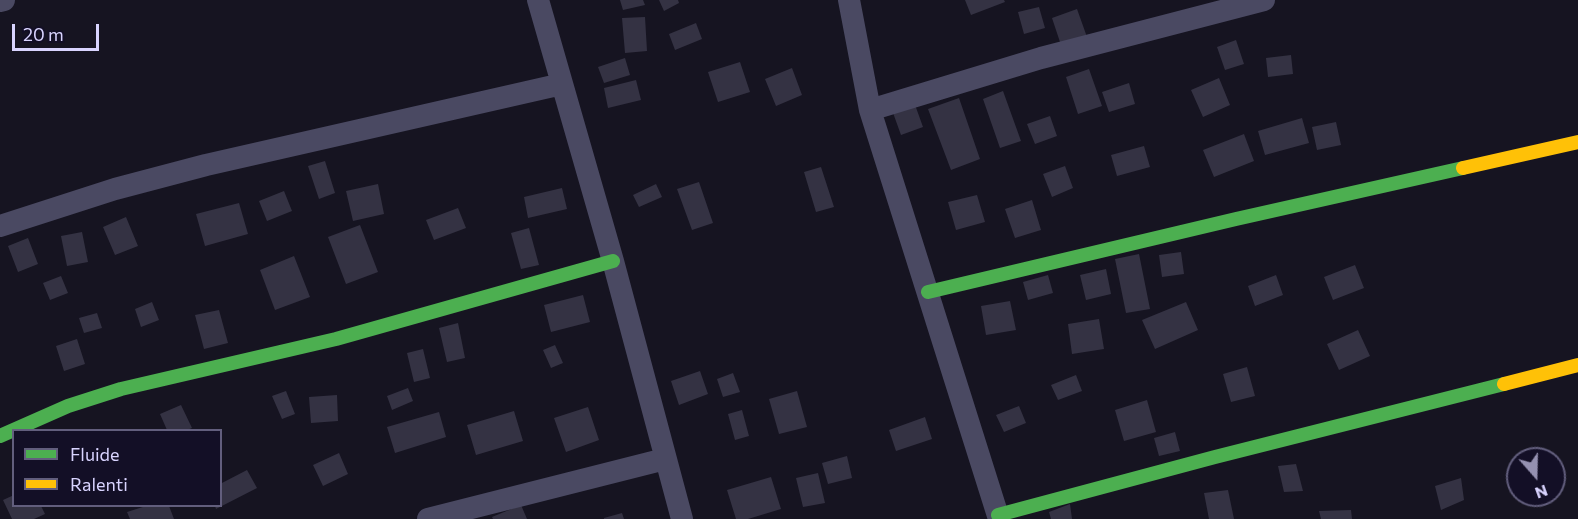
<!DOCTYPE html>
<style>
body{margin:0}
#map{position:relative;width:1578px;height:519px;overflow:hidden;background:#161421;font-family:Commissioner,sans-serif}
canvas{display:block}
.legend{position:absolute;left:12px;top:429px;width:210px;height:78px;box-sizing:border-box;background:#130f26;border:2px solid #625e7d;margin:0;padding:8px 10px;list-style:none;font-size:18px;color:#d9d4ff}
.legend li{display:flex;align-items:center;gap:12px;height:30px}
.legend b{width:30px;border:2px solid #625e7d}
.north{position:absolute;left:1506px;top:447px;width:60px;height:60px;box-sizing:border-box;background:#130f26;border:2px solid #625e7d;border-radius:50%;rotate:160deg;font-size:16px;font-weight:700;line-height:24px;text-align:center;color:#d9d4ff}
.north::after{content:'';display:block;margin:auto;width:21px;height:27px;background:#9591b1;clip-path:polygon(50% 0,100% 100%,50% 72%,0 100%)}
.scale{position:absolute;left:12px;top:24px;width:87px;height:27px;box-sizing:border-box;border:3px solid #d9d4ff;border-top:0;padding-left:8px;font-size:18px;line-height:21px;white-space:nowrap;color:#d9d4ff;-webkit-text-stroke:4px #130f26;paint-order:stroke}
</style>
<div id="map">
<canvas width="1578" height="519"></canvas>
<ul class="legend">
<li><b style="height:8px;background:#4caf50"></b>Fluide</li>
<li><b style="height:8px;background:#ffc107"></b>Ralenti</li>
</ul>
<div class="north">N</div>
<div class="scale">20 m</div>
</div>
<script>
const c = document.querySelector('canvas').getContext('2d');
c.lineJoin = 'round';
function fill(path, color) { c.fillStyle = color; c.fill(path, 'evenodd'); }
function stroke(path, color, width, dash) { c.strokeStyle = color; c.lineWidth = width; c.lineCap = dash ? 'butt' : 'round'; c.setLineDash(dash || []); c.stroke(path); }
fill(new Path2D(`
 M620 0H643L645 5 623 10Z
 M659 0H678L679 3 664 11Z
 M965 0H1004L1005 2 971 15Z
 M1039 7 1045 28 1024 34 1018 12Z
 M1077 9 1087 37 1061 45 1052 18Z
 M645 17 647 51 625 53 622 18Z
 M696 23 702 39 675 50 669 34Z
 M1236 40 1244 64 1225 70 1217 47Z
 M1291 55 1293 74 1268 77 1266 58Z
 M625 58 630 75 604 83 598 67Z
 M740 62 750 92 718 102 708 72Z
 M792 68 802 95 776 106 765 79Z
 M1089 69 1102 106 1078 114 1066 77Z
 M1219 78 1230 105 1203 117 1191 90Z
 M636 80 641 100 608 108 604 88Z
 M1129 83 1135 104 1109 112 1102 92Z
 M1003 91 1021 141 1000 148 983 99Z
 M959 98 980 159 951 170 928 109Z
 M914 102 923 127 901 135 892 110Z
 M1050 116 1057 136 1035 144 1027 124Z
 M1302 118 1309 143 1265 155 1258 131Z
 M1336 122 1341 145 1317 150 1312 127Z
 M1244 134 1254 161 1214 177 1203 150Z
 M1144 146 1150 167 1117 176 1111 155Z
 M325 161 335 193 319 199 308 166Z
 M1065 166 1073 188 1052 197 1043 174Z
 M821 167 834 207 816 212 804 172Z
 M699 182 713 223 692 230 677 189Z
 M378 184 384 214 353 221 346 191Z
 M656 184 662 197 639 207 633 195Z
 M562 188 567 209 528 218 524 197Z
 M284 191 292 211 267 221 259 201Z
 M977 195 985 222 956 230 948 202Z
 M1032 200 1041 230 1015 238 1005 209Z
 M239 203 248 234 205 246 196 214Z
 M458 208 466 228 434 240 426 220Z
 M126 217 138 246 115 255 103 227Z
 M360 225 378 272 346 284 328 237Z
 M529 228 539 265 521 269 511 233Z
 M82 232 88 262 67 266 61 236Z
 M28 238 38 264 18 272 8 246Z
 M1181 252 1184 274 1162 277 1159 255Z
 M1139 254 1150 309 1126 313 1115 259Z
 M294 256 310 297 275 310 260 270Z
 M1355 265 1364 288 1333 300 1324 277Z
 M1106 269 1111 294 1086 300 1080 275Z
 M1048 275 1053 293 1028 300 1023 282Z
 M1276 275 1283 295 1255 306 1248 286Z
 M61 276 68 293 50 300 43 283Z
 M583 295 590 322 551 332 544 305Z
 M1010 301 1016 330 986 335 981 306Z
 M152 302 159 320 141 327 135 309Z
 M1186 302 1198 330 1155 349 1142 320Z
 M219 310 228 343 204 349 195 315Z
 M97 313 102 328 84 333 79 318Z
 M1099 319 1104 349 1072 354 1068 324Z
 M458 323 465 358 447 362 439 328Z
 M1358 330 1370 356 1339 370 1327 344Z
 M77 339 85 364 64 371 56 346Z
 M555 345 563 363 551 368 543 350Z
 M423 349 430 378 414 382 407 353Z
 M1247 367 1255 396 1231 402 1223 374Z
 M700 371 708 394 679 405 671 381Z
 M733 373 740 392 723 397 717 379Z
 M1076 375 1082 391 1058 400 1051 385Z
 M408 388 413 401 392 410 387 396Z
 M286 391 295 414 282 419 272 396Z
 M797 391 807 427 779 434 769 399Z
 M337 395 338 421 311 423 309 397Z
 M1147 400 1156 432 1124 441 1115 410Z
 M181 405 192 428 187 430H167L160 414Z
 M1019 406 1026 423 1004 432 996 415Z
 M588 407 599 440 566 452 554 418Z
 M742 410 749 436 735 440 728 414Z
 M514 411 523 441 476 455 467 425Z
 M439 412 446 437 395 453 387 427Z
 M925 417 932 439 896 451 889 430Z
 M1175 432 1180 451 1159 456 1154 438Z
 M339 453 348 474 323 486 313 465Z
 M847 456 852 478 828 484 822 463Z
 M1296 464 1303 491 1284 492 1278 466Z
 M247 470 257 488 216 509 215 506H220V484Z
 M818 473 825 503 803 507 796 478Z
 M771 477 781 509 748 519H736L727 490Z
 M1461 478 1464 500 1441 510 1435 486Z
 M1228 490 1234 519H1209L1204 493Z
 M14 495V506H41L45 514 34 519H12L3 500Z
 M1070 504 1072 519H1051L1049 512Z
 M521 505 527 519H493L492 517Z
 M146 506H169L174 519H130L127 512Z
 M1351 510 1352 519H1321L1319 511Z
 M622 513 624 519H604V518Z`), '#343243');
stroke(new Path2D(`
 M538 0 613 261 682 519
 M849 0 870 110 999 519
 M0 1 4 0
 M870 110 1041 58 1264 0
 M0 226 115 189 206 165 562 84
 M428 519 665 459`), '#4a4962', 22);
stroke(new Path2D(`
 M928 292 1236 219 1463 168
 M0 436 68 406 121 389 336 339 613 261
 M998 515 1215 457 1504 384`), '#4caf50', 14);
stroke(new Path2D(`
 M1463 168 1578 142
 M1504 384 1578 365`), '#ffc107', 14);
</script>
